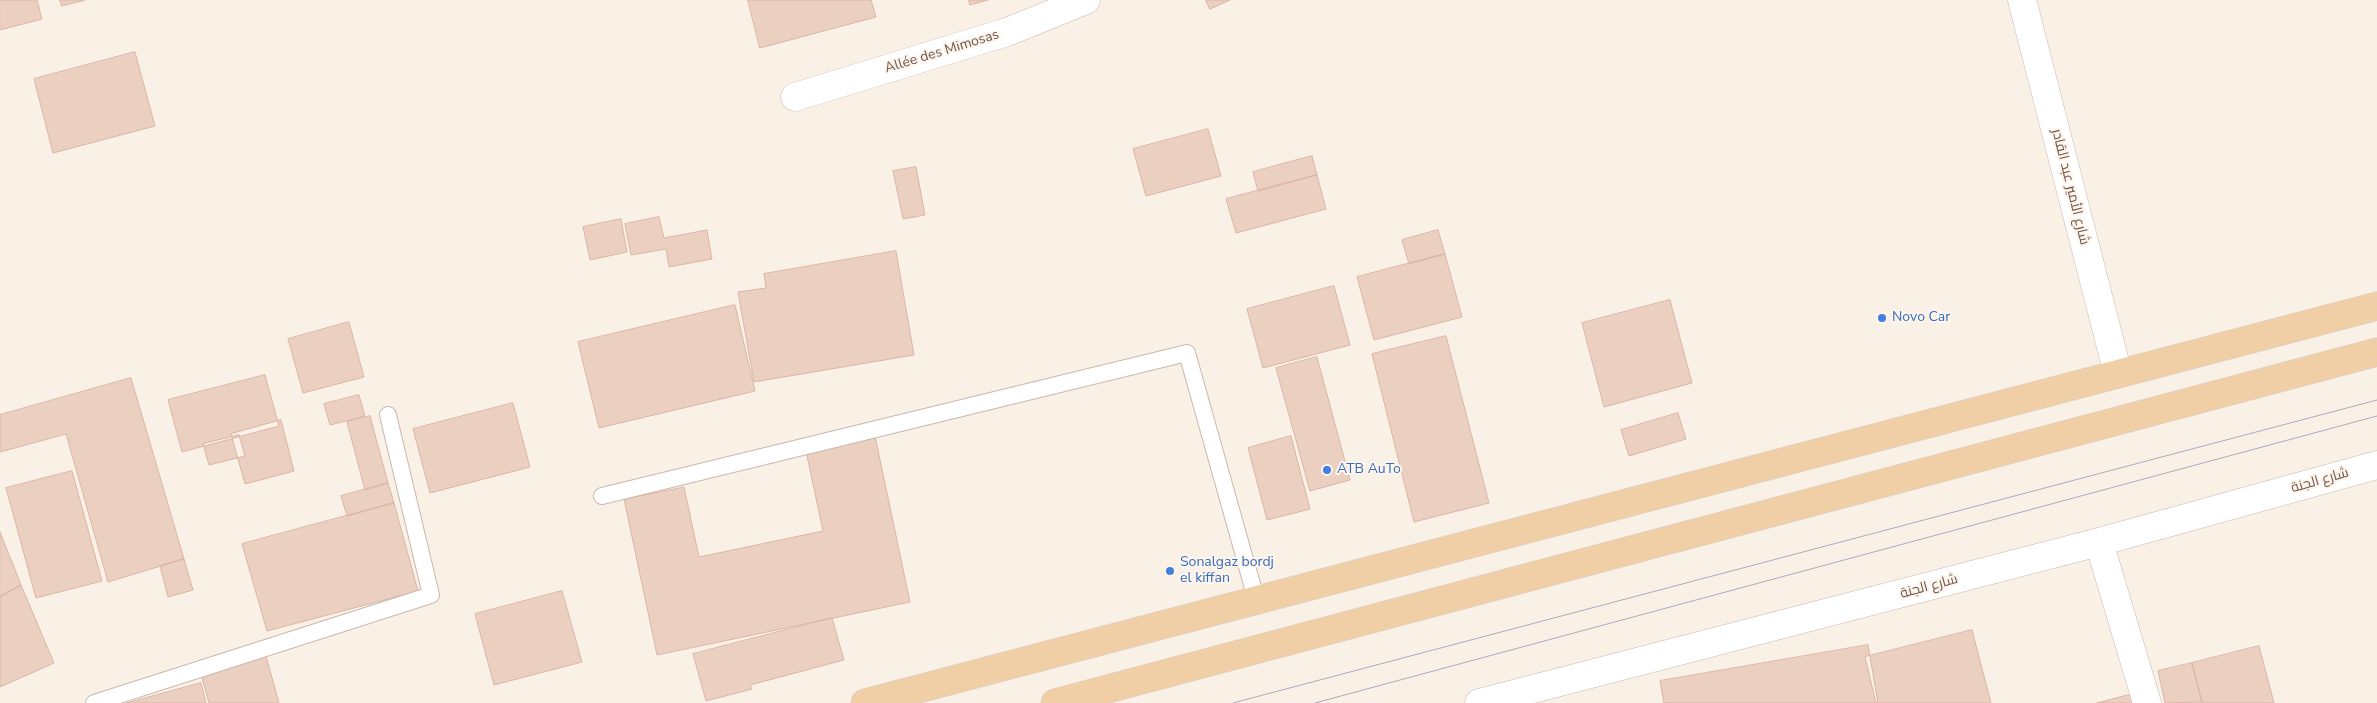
<!DOCTYPE html>
<meta charset="utf-8">
<style>
body{margin:0}
canvas{display:block;background:#f9f0e6}
</style>
<canvas width="2377" height="703"></canvas>
<script>
const c = document.querySelector('canvas').getContext('2d');
c.lineJoin = 'round';
function fill(path, color) { c.fillStyle = color; c.fill(path, 'evenodd'); }
function stroke(path, color, width, dash) { c.strokeStyle = color; c.lineWidth = width; c.lineCap = dash ? 'butt' : 'round'; c.setLineDash(dash || []); c.stroke(path); }
function label(font, color, halo, rows, align = 'center') {
  c.font = font + ' "Nunito Sans",Cairo,sans-serif'; c.lineWidth = 4; c.setLineDash([]); c.textBaseline = 'middle'; c.strokeStyle = halo; c.fillStyle = color; for (const [text, x, y, turn = 0] of rows) {
    c.save(); c.translate(x, y); c.rotate((+turn || 0) * Math.PI / 180); c.textAlign = isNaN(turn) ? turn : align; if (halo) c.strokeText(text, 0, 0); c.fillText(text, 0, 0); c.restore();
  }
}
const building = new Path2D(`
 M0 0H37L42 19 0 30Z
 M60 0H85L62 6Z
 M748 0H871L876 17 760 48Z
 M969 0H988L970 5Z
 M1206 0H1230L1210 9Z
 M135 52 155 126 53 153 34 79Z
 M1208 129 1221 176 1146 196 1133 149Z
 M1312 156 1317 175 1258 191 1253 172Z
 M916 167 925 215 903 219 893 171Z
 M1317 175 1326 209 1236 233 1226 199Z
 M659 217 664 238 707 230 712 259 669 267 666 249 631 255 625 224Z
 M621 219 627 252 590 260 583 227Z
 M1438 230 1445 254 1409 264 1402 240Z
 M896 251 914 355 754 382 738 292 766 288 764 274Z
 M1445 254 1462 317 1374 340 1357 277Z
 M1334 286 1350 345 1263 368 1247 309Z
 M1670 300 1692 383 1604 407 1582 323Z
 M735 305 755 391 599 428 578 342Z
 M349 322 364 377 303 393 288 339Z
 M1446 336 1489 503 1414 522 1372 354Z
 M1317 357 1350 480 1310 491 1276 368Z
 M265 375 279 426 182 452 168 400Z
 M131 378 184 559 108 582 66 434 0 452V415Z
 M359 395 365 416 330 425 324 404Z
 M513 403 530 467 430 493 413 429Z
 M1678 413 1686 439 1629 456 1621 430Z
 M370 416 388 483 365 490 347 422Z
 M281 420 294 471 245 484 231 434Z
 M239 435 245 456 209 465 203 444Z
 M875 436 910 602 657 655 624 499 684 487 699 557 823 531 806 451Z
 M1291 436 1310 509 1267 520 1248 448Z
 M72 471 102 581 36 598 6 488Z
 M388 483 394 503 347 516 341 496Z
 M394 503 418 591 267 631 242 544Z
 M0 532 21 585 0 597Z
 M184 559 193 590 168 597 160 566Z
 M21 585 54 663 0 687V597Z
 M562 591 582 662 494 685 475 614Z
 M832 618 844 660 750 685 752 689 706 701 693 654Z
 M1972 630 1991 703H1876L1865 657Z
 M1868 645 1878 703H1664L1660 681Z
 M2259 646 2274 703H2202L2192 663Z
 M266 656 279 703H209L201 674Z
 M2192 663 2202 702 2165 703 2158 671Z
 M201 683 206 703H127Z
 M2133 694 2135 703H2097Z`);
fill(building, '#ebcfc1');
stroke(building, '#dcb5a4', 1);
const lane = new Path2D(`
 M602 496 1187 353 1257 602
 M94 703 431 595 388 415`);
const street = new Path2D(`
 M2022 0 2118 374
 M795 97 1007 32 1086 0
 M2099 542 2147 703
 M1479 703 2099 542 2377 465`);
const primary = new Path2D(`
 M865 703 2377 306
 M1055 703 2377 352`);
stroke(lane, '#c9b8ae', 18);
stroke(street, '#c9b8ae', 29);
stroke(primary, '#d4cdca', 29);
stroke(lane, '#fff', 16);
stroke(street, '#fff', 28);
stroke(primary, '#f0cfa7', 28);
stroke(new Path2D(`
 M1233 703 2377 400
 M1315 703 2377 416`), '#b3a6c1', 1);
for (const [x, y, r, color] of [
 [1882,318,5,"#3f7fe0"],
 [1327,470,5,"#3f7fe0"],
 [1170,571,5,"#3f7fe0"]
]) { const dot = new Path2D(); dot.arc(x, y, r, 0, 2 * Math.PI); c.fillStyle = color; c.fill(dot); stroke(dot, '#fdf5ec', 2); }
label('14px', '#6f574e', '#fdf5ec', [
 ["Allée des Mimosas",942,52,-17],
 ["شارع الأمير عبد القادر",2070,187,76],
 ["شارع الجنة",2320,481,-16],
 ["شارع الجنة",1929,587,-15]
]);
label('14px', '#366cbe', '#fdf5ec', [
 ["Novo Car",1892,318],
 ["ATB AuTo",1337,470],
 ["Sonalgaz bordj",1180,563],
 ["el kiffan",1180,579]
], 'left');
</script>
